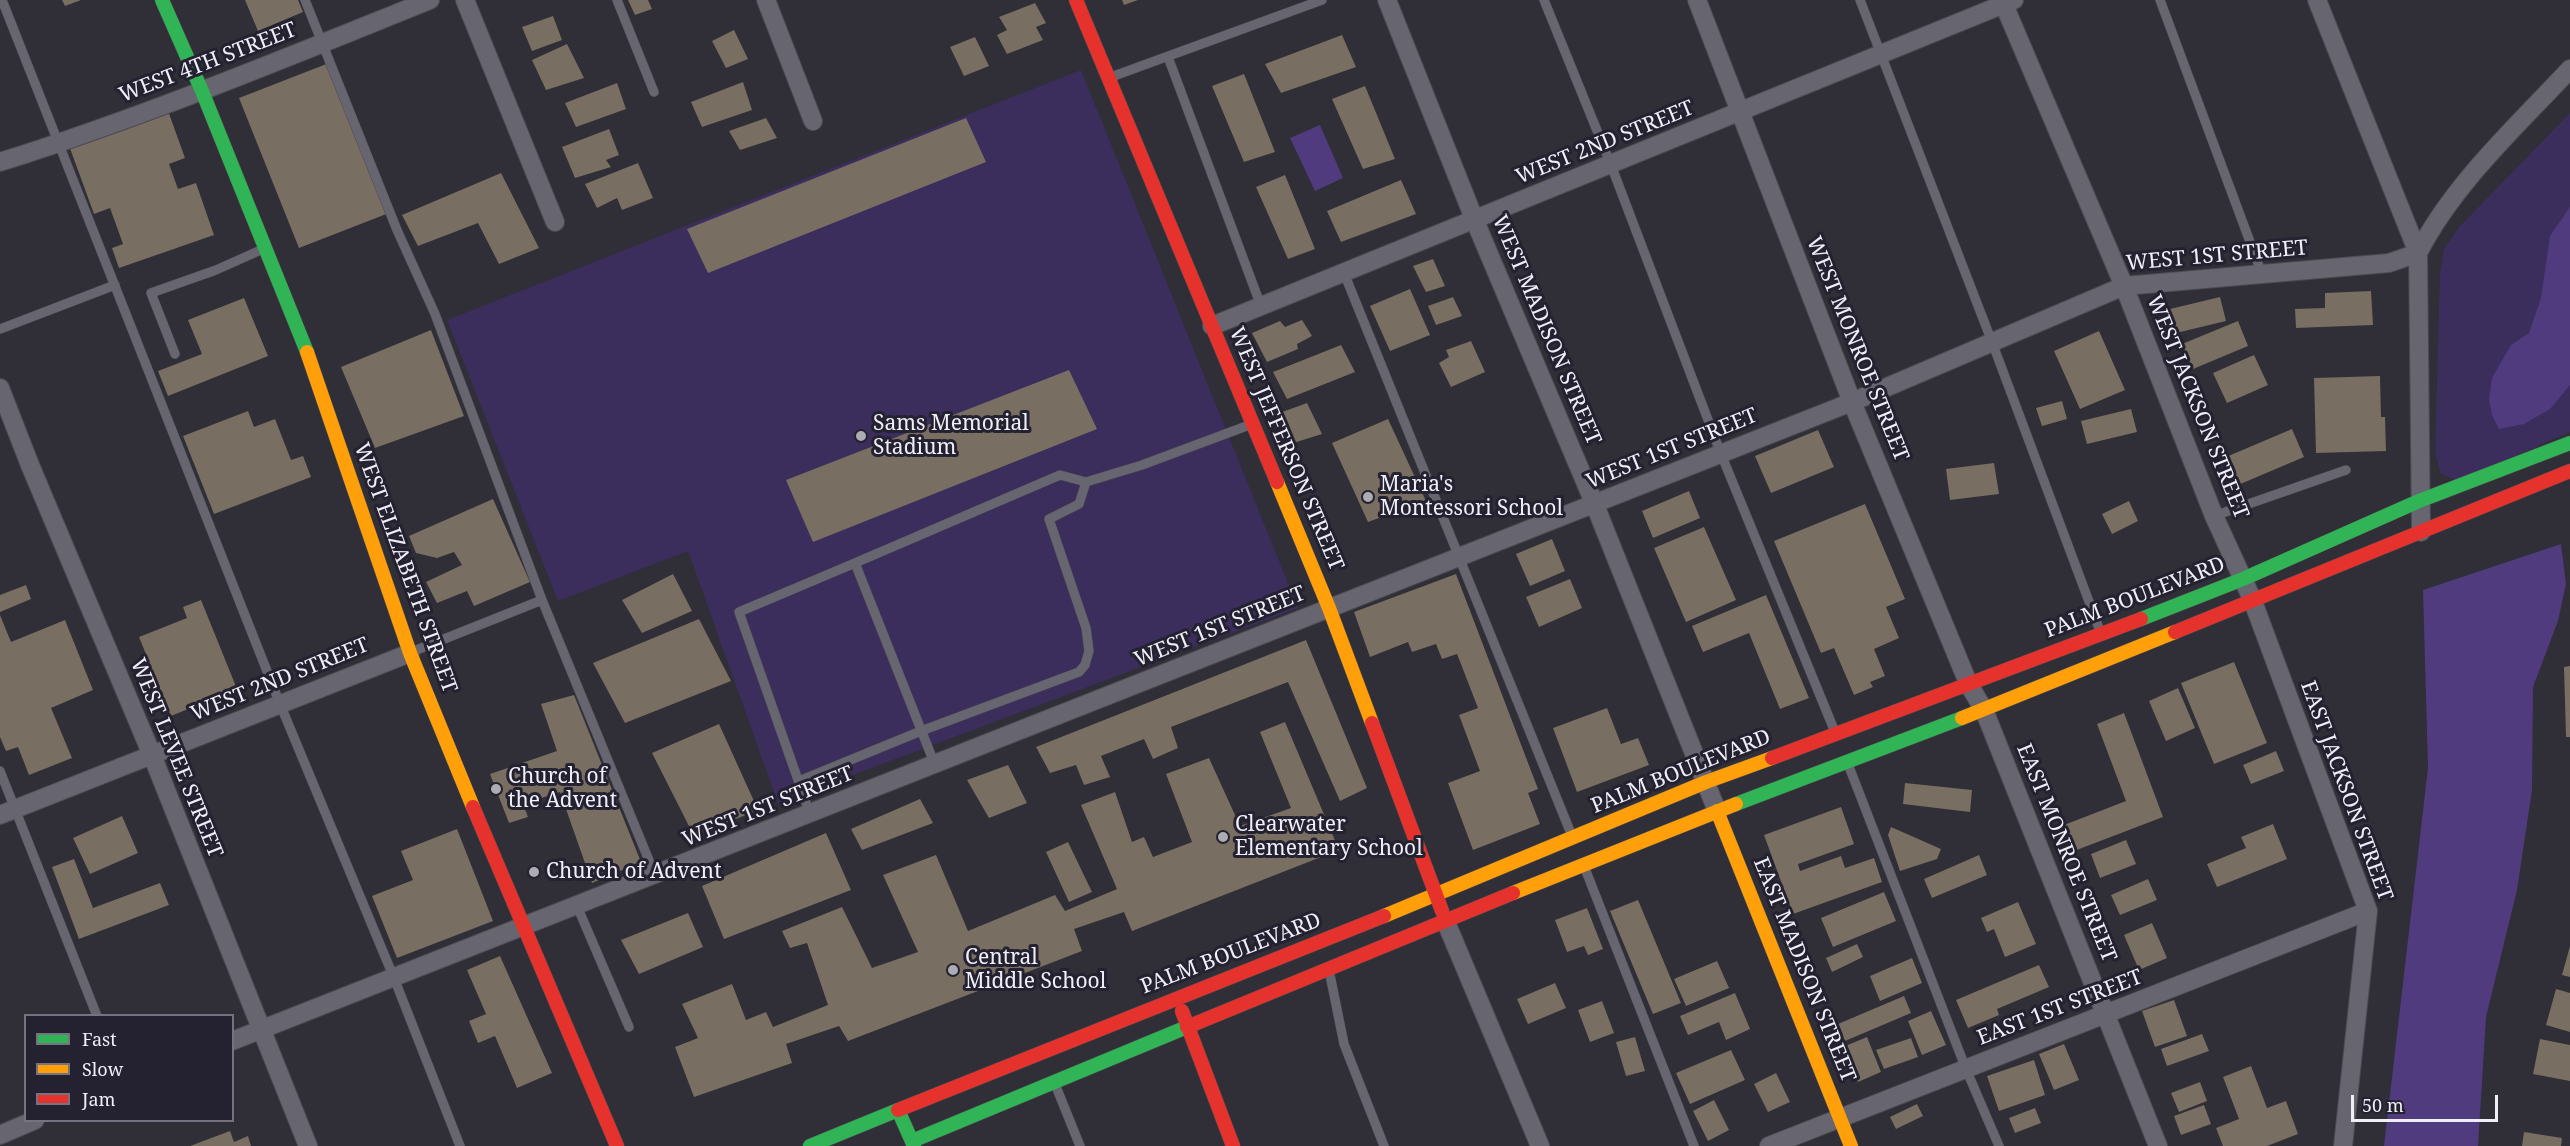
<!DOCTYPE html>
<style>
body{margin:0}
#map{position:relative;width:2570px;height:1146px;overflow:hidden;background:#302e36;font-family:"Noto Serif",serif}
canvas{display:block}
.legend{position:absolute;left:24px;top:1014px;width:210px;height:108px;box-sizing:border-box;background:#242130;border:2px solid #767380;margin:0;padding:8px 10px;list-style:none;font-size:18px;color:#f0eef8}
.legend li{display:flex;align-items:center;gap:12px;height:30px}
.legend b{width:30px;border:2px solid #767380}
.scale{position:absolute;left:2351px;top:1095px;width:147px;height:27px;box-sizing:border-box;border:3px solid #f0eef8;border-top:0;padding-left:8px;font-size:18px;line-height:21px;white-space:nowrap;color:#f0eef8;-webkit-text-stroke:4px #242130;paint-order:stroke}
</style>
<div id="map">
<canvas width="2570" height="1146"></canvas>
<ul class="legend">
<li><b style="height:8px;background:#30b455"></b>Fast</li>
<li><b style="height:8px;background:#ff9f0a"></b>Slow</li>
<li><b style="height:8px;background:#e5322d"></b>Jam</li>
</ul>
<div class="scale">50 m</div>
</div>
<script>
const c = document.querySelector('canvas').getContext('2d');
c.lineJoin = 'round';
function fill(path, color) { c.fillStyle = color; c.fill(path, 'evenodd'); }
function stroke(path, color, width, dash) { c.strokeStyle = color; c.lineWidth = width; c.lineCap = dash ? 'butt' : 'round'; c.setLineDash(dash || []); c.stroke(path); }
function label(font, color, halo, rows, align = 'center') {
  c.font = font + ' "Noto Serif",serif'; c.lineWidth = 6; c.setLineDash([]); c.textBaseline = 'middle'; c.strokeStyle = halo; c.fillStyle = color; for (const [text, x, y, turn = 0] of rows) {
    c.save(); c.translate(x, y); c.rotate((+turn || 0) * Math.PI / 180); c.textAlign = isNaN(turn) ? turn : align; if (halo) c.strokeText(text, 0, 0); c.fillText(text, 0, 0); c.restore();
  }
}
fill(new Path2D(`
 M1081 70 1298 608 778 803 688 551 558 601 447 320Z
 M2570 113V432L2458 481 2441 474 2435 453 2440 274 2444 249 2460 226Z`), '#3b2e5c');
fill(new Path2D(`
 M1320 125 1343 178 1315 191 1290 138Z
 M2570 207V385L2550 409 2524 424 2499 429 2492 415 2489 399 2492 378 2511 345 2529 333 2541 298 2550 236Z
 M2561 544 2566 584 2558 621 2533 687 2532 790 2517 890 2486 1017 2478 1146H2384L2428 768 2423 590Z`), '#4f3b7e');
fill(new Path2D(`
 M62 0H81L65 6Z
 M245 0H298L303 12 258 31Z
 M628 0H648L652 9 635 15Z
 M1122 0H1138L1124 5Z
 M1035 3 1046 23 1036 27 1043 40 1007 54 997 35 1007 30 999 17Z
 M553 16 562 40 532 51 522 27Z
 M734 30 748 59 726 68 712 41Z
 M1342 35 1356 67 1281 93 1265 64Z
 M975 37 989 66 964 76 950 47Z
 M567 44 584 78 546 90 532 60Z
 M329 63 389 213 299 248 239 98Z
 M1244 74 1275 152 1244 162 1212 86Z
 M743 82 752 110 702 127 691 102Z
 M617 83 626 109 576 127 565 103Z
 M1365 86 1395 159 1363 169 1332 99Z
 M167 108 185 158 169 164 178 189 196 183 214 235 119 268 112 248 123 244 110 208 94 214 68 143Z
 M766 118 777 138 740 150 729 131Z
 M966 118 986 162 708 273 687 229Z
 M609 129 619 155 606 160 611 167 575 178 562 147Z
 M638 163 653 198 622 210 617 198 597 208 585 184Z
 M501 173 539 248 499 264 478 223 418 246 402 215Z
 M1285 175 1315 249 1288 259 1256 187Z
 M1401 180 1416 214 1341 242 1327 211Z
 M1433 259 1445 286 1426 292 1413 266Z
 M1410 289 1430 335 1390 351 1370 306Z
 M2371 291 2373 325 2296 328 2295 309 2325 308V293Z
 M1453 297 1462 316 1436 325 1428 306Z
 M2220 297 2226 321 2176 333 2170 309Z
 M244 298 268 356 168 396 158 371 202 354 188 320Z
 M1302 320 1312 336 1297 344 1298 349 1267 362 1252 333 1280 321 1285 327Z
 M2238 321 2248 346 2193 369 2182 344Z
 M431 330 464 416 375 448 341 367Z
 M2099 331 2125 390 2080 409 2054 351Z
 M1471 341 1485 372 1451 387 1439 363 1449 357 1446 350Z
 M1341 345 1355 372 1287 399 1273 372Z
 M2254 355 2268 385 2227 403 2213 373Z
 M1069 370 1097 429 813 542 786 480Z
 M2380 376 2381 417H2385L2386 451 2316 453 2314 378Z
 M2062 401 2067 419 2042 426 2036 408Z
 M1307 403 1322 434 1290 444 1274 415Z
 M2131 409 2137 432 2087 444 2081 421Z
 M248 411 254 427 275 419 291 460 303 456 311 477 214 514 183 436Z
 M1388 419 1426 501 1368 522 1332 443Z
 M2292 429 2304 457 2238 485 2226 457Z
 M1818 430 1834 467 1771 493 1755 456Z
 M1994 463 1999 494 1950 500 1946 469Z
 M1689 491 1700 518 1653 538 1642 511Z
 M493 499 530 582 474 606 467 591 437 603 426 582 462 565 454 552 437 558 416 553 409 536Z
 M2129 501 2138 521 2112 534 2102 514Z
 M1865 504 1905 599 1886 607 1899 638 1874 649 1885 676 1870 682 1873 687 1854 695 1834 648 1821 653 1774 541Z
 M1704 527 1736 600 1686 622 1654 548Z
 M1552 539 1565 571 1530 586 1516 554Z
 M673 574 692 611 642 633 622 600Z
 M1456 574 1538 789 1528 793 1540 824 1473 850 1448 783 1480 771 1459 715 1478 708 1457 654 1442 659 1436 644 1412 652 1408 642 1370 657 1354 612Z
 M1570 579 1582 608 1539 627 1526 597Z
 M26 585 31 599 0 612V595Z
 M1766 595 1809 698 1780 709 1749 633 1703 652 1692 626Z
 M201 600 237 689 171 716 139 637 187 618 183 607Z
 M0 615 11 642 65 620 93 690 51 708 72 758 29 775 18 747 6 751 0 737Z
 M699 619 731 681 625 723 593 663Z
 M1306 640 1367 788 1340 801 1288 682 1171 727 1178 748 1153 759 1144 739 1101 756 1110 777 1084 785 1076 765 1050 773 1036 747Z
 M2234 662 2267 743 2214 764 2181 683Z
 M2570 666V737H2566L2564 667Z
 M2178 688 2195 728 2166 741 2149 701Z
 M574 695 641 862 592 883 560 792 523 804 528 817 509 823 490 774 557 751 541 704Z
 M1607 708 1621 744 1638 738 1649 765 1577 792 1553 728Z
 M2124 713 2163 817 2074 851 2064 825 2126 801 2097 724Z
 M1285 722 1339 850 1132 931 1124 912 1074 929 1082 951 848 1041 839 1026 786 1044 792 1063 694 1097 675 1047 698 1038 682 1004 732 984 746 1020 766 1012 773 1027 828 1005 807 943 790 948 782 931 842 907 872 968 918 952 883 875 936 855 968 931 1055 895 1065 911 1117 889 1081 805 1115 792 1132 842 1144 837 1153 857 1192 842 1166 774 1209 758 1240 826 1291 808 1260 732Z
 M719 724 758 810 694 836 652 753Z
 M2276 751 2284 771 2251 784 2243 765Z
 M1008 765 1027 803 989 818 967 780Z
 M1905 783 1972 790 1970 812 1903 804Z
 M920 799 933 823 862 850 851 829Z
 M1841 807 1854 844 1798 864 1800 871 1841 856 1845 868 1874 858 1882 882 1793 914 1764 835Z
 M122 816 138 853 90 874 73 838Z
 M2273 824 2287 859 2217 887 2207 864 2246 848 2241 837Z
 M1891 827 1941 849 1937 859 1900 871 1888 835Z
 M457 829 493 921 397 958 372 896 413 880 401 851Z
 M826 833 851 890 724 939 702 886Z
 M2126 840 2136 864 2100 878 2091 854Z
 M1068 842 1092 892 1069 902 1046 852Z
 M1979 855 1987 875 1932 898 1924 879Z
 M74 859 93 908 160 883 169 905 79 939 52 867Z
 M2148 879 2157 900 2120 915 2111 895Z
 M1884 892 1896 921 1833 947 1821 918Z
 M1638 900 1681 1003 1653 1014 1610 911Z
 M2018 902 2036 944 2005 957 1994 929 1987 932 1981 918Z
 M1587 908 1603 949 1588 955 1584 946 1567 952 1555 920Z
 M688 913 703 947 639 974 621 940Z
 M2152 923 2167 958 2139 970 2124 935Z
 M1857 944 1863 957 1832 972 1826 958Z
 M2570 946V977L2562 975Z
 M500 956 552 1073 517 1088 495 1036 478 1043 469 1021 486 1014 467 970Z
 M1912 958 1922 983 1880 1001 1870 976Z
 M1717 961 1729 988 1686 1006 1674 979Z
 M2039 965 2049 987 1997 1009 1999 1015 1968 1028 1956 1000Z
 M1555 983 1566 1008 1528 1024 1517 999Z
 M2556 989 2570 993V1032L2546 1025Z
 M1735 993 1750 1029 1726 1040 1719 1022 1688 1035 1680 1016Z
 M1904 996 1911 1013 1845 1041 1838 1024Z
 M2174 1000 2187 1036 2155 1047 2142 1011Z
 M1602 1001 1614 1033 1590 1042 1578 1010Z
 M1931 1011 1946 1045 1922 1055 1908 1021Z
 M2202 1034 2209 1051 2167 1066 2161 1049Z
 M1635 1037 1645 1071 1626 1076 1616 1042Z
 M1867 1037 1881 1072 1858 1082 1843 1047Z
 M1911 1038 1918 1057 1884 1069 1876 1050Z
 M2540 1039 2570 1045V1081L2533 1074Z
 M2064 1044 2079 1080 2054 1090 2039 1054Z
 M1731 1050 1745 1080 1690 1104 1676 1073Z
 M2034 1060 2045 1095 1999 1111 1987 1076Z
 M2251 1066 2267 1108 2286 1101 2298 1134 2267 1146H2223L2216 1128 2239 1119 2223 1077Z
 M1776 1073 1790 1102 1768 1112 1754 1084Z
 M2200 1082 2207 1101 2179 1112 2171 1093Z
 M1714 1100 1729 1130 1708 1141 1693 1111Z
 M1917 1104 1923 1116 1896 1129 1890 1117Z
 M2204 1105 2211 1124 2181 1135 2174 1116Z
 M2035 1108 2041 1123 2015 1133 2009 1118Z
 M230 1131 234 1142 248 1136 251 1146H190Z
 M2524 1132 2562 1138 2561 1146H2522Z`), '#786e61');
const lane = new Path2D(`
 M2 0 280 704 394 978 460 1146
 M305 0 397 230 435 314 542 600 655 875
 M617 0 654 92
 M1544 0 1611 165 1721 454 1835 732
 M1860 0 1992 342 2100 631
 M2160 0 2262 274
 M1168 57 1261 306
 M1111 77 1322 0
 M1344 273 1572 836
 M0 329 115 285
 M175 354 151 293 216 270 263 249
 M2214 516 2346 470
 M414 651 542 600
 M1848 764 1966 1069 1999 1146
 M935 765 855 563 1060 475 1086 482 1142 465 1252 424
 M0 771 97 1016
 M799 781 921 731 1079 672 1085 665 1089 651 1086 628 1049 519 1079 504 1086 482
 M810 814 739 612 855 563
 M1584 866 1694 1146
 M577 906 629 1027
 M1329 970 1344 1044 1384 1146
 M1055 1084 1080 1146`);
const street = new Path2D(`
 M465 0 555 222
 M766 0 813 121
 M1387 0 1475 221 1595 505 1717 811
 M1697 0 1852 402 1969 685 1984 710 2158 1146
 M2002 0 2124 286 2214 516 2252 599 2368 911 2343 1146
 M2317 0 2418 253 2421 532
 M0 162C146 116 288 57 430 0
 M1212 326 2014 0
 M0 388 30 465 152 755 308 1146
 M0 815 410 653
 M1445 920 1540 1146
 M232 1041 1852 402 2124 286 2389 263 2418 253C2454 183 2517 126 2570 69
 M0 1135 35 1120
 M1769 1146 2368 911`);
const fast = new Path2D(`
 M162 0 202 91 307 352
 M2141 619 2243 579 2419 501 2570 443
 M1736 804 1962 718
 M912 1141 1187 1027
 M810 1146 898 1110 914 1146`);
const slow = new Path2D(`
 M307 352 410 653 473 807
 M1277 482 1329 608 1372 723
 M1962 718 2175 632
 M1717 811 1851 1146
 M1513 893 1736 804
 M1384 916 1706 782 1772 758`);
const jam = new Path2D(`
 M1076 0 1277 482
 M2175 632 2570 471
 M1372 723 1442 911
 M1772 758 2141 619
 M473 807 617 1146
 M1182 1011 1233 1146
 M1187 1027 1513 893
 M898 1110 1384 916`);
stroke(lane, '#4c4a50', 10);
stroke(street, '#4c4a50', 20);
stroke(fast, '#4c4a50', 15);
stroke(slow, '#4c4a50', 15);
stroke(jam, '#4c4a50', 15);
stroke(lane, '#676570', 9);
stroke(street, '#676570', 18);
stroke(fast, '#30b455', 14);
stroke(slow, '#ff9f0a', 14);
stroke(jam, '#e5322d', 14);
for (const [x, y, r, color] of [
 [861,436,6,"#adabb4"],
 [1368,497,6,"#adabb4"],
 [496,789,6,"#adabb4"],
 [1223,837,6,"#adabb4"],
 [534,872,6,"#adabb4"],
 [953,970,6,"#adabb4"]
]) { const dot = new Path2D(); dot.arc(x, y, r, 0, 2 * Math.PI); c.fillStyle = color; c.fill(dot); stroke(dot, '#242130', 2); }
label('21px', '#f0eef8', '#242130', [
 ["WEST 4TH STREET",208,63,-21],
 ["WEST 2ND STREET",1605,143,-22],
 ["WEST 1ST STREET",2217,256,-5],
 ["WEST MADISON STREET",1546,330,67],
 ["WEST MONROE STREET",1857,349,68],
 ["WEST JACKSON STREET",2197,407,68],
 ["WEST JEFFERSON STREET",1286,449,67],
 ["WEST 1ST STREET",1672,449,-22],
 ["WEST ELIZABETH STREET",405,568,70],
 ["PALM BOULEVARD",2135,598,-21],
 ["WEST 1ST STREET",1220,627,-22],
 ["WEST 2ND STREET",280,680,-22],
 ["WEST LEVEE STREET",176,758,68],
 ["PALM BOULEVARD",1681,772,-22],
 ["EAST JACKSON STREET",2346,791,70],
 ["WEST 1ST STREET",768,807,-22],
 ["EAST MONROE STREET",2066,853,68],
 ["PALM BOULEVARD",1231,954,-21],
 ["EAST MADISON STREET",1804,970,68],
 ["EAST 1ST STREET",2060,1008,-21]
]);
label('21px', '#f0eef8', '#242130', [
 ["Sams Memorial",873,424],
 ["Stadium",873,448],
 ["Maria's",1380,485],
 ["Montessori School",1380,509],
 ["Church of",508,777],
 ["the Advent",508,801],
 ["Clearwater",1235,825],
 ["Elementary School",1235,849],
 ["Church of Advent",546,872],
 ["Central",965,958],
 ["Middle School",965,982]
], 'left');
</script>
